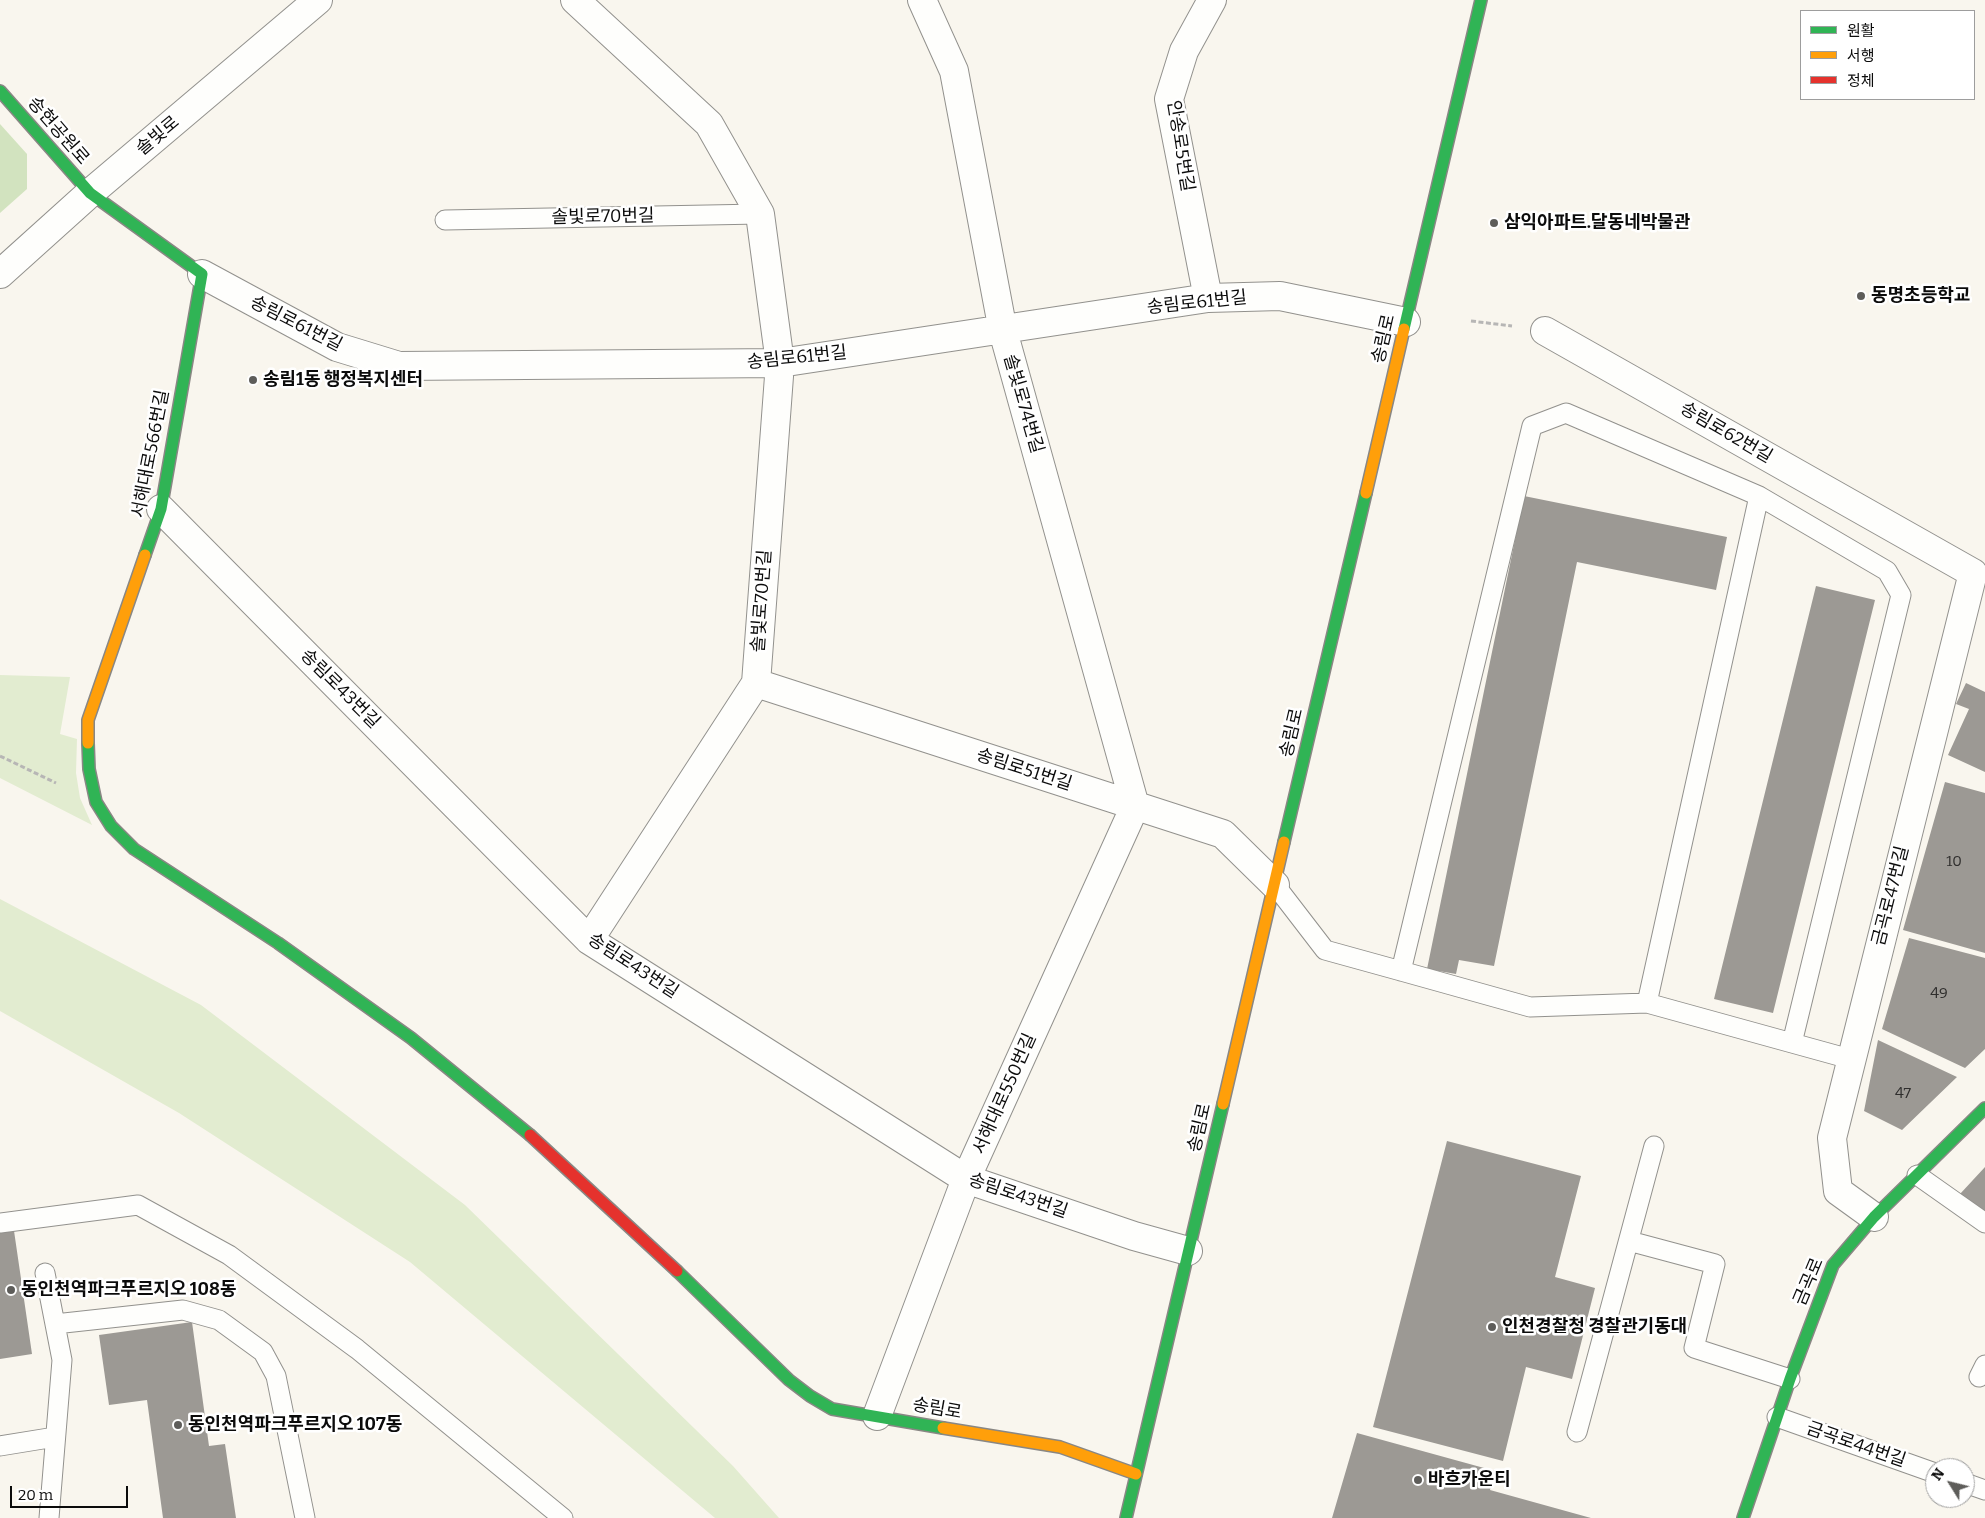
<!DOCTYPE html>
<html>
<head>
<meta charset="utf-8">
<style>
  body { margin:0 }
  #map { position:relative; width:1985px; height:1518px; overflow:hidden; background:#f9f6ee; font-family:Bitter,"Noto Sans KR",serif }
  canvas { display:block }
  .legend { position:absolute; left:1800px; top:10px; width:175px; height:90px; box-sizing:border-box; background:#fff; border:1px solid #9d9d9d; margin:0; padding:6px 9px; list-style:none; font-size:15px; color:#0b0b0b }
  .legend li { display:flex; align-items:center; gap:10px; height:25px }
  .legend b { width:25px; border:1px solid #9d9d9d }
  .north { position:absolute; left:1925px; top:1458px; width:50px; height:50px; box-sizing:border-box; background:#fff; border:1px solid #9d9d9d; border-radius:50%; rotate:306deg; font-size:14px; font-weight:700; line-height:20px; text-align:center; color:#0b0b0b }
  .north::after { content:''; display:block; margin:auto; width:18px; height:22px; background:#5e5d5a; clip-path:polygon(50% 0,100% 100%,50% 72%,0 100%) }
  .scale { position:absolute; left:10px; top:1486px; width:118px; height:22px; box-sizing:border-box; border:2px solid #0b0b0b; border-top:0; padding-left:6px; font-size:15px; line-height:18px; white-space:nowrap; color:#0b0b0b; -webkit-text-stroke:4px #fff; paint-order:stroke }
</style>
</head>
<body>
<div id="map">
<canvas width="1985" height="1518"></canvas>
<ul class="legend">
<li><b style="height:6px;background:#30b455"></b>원활</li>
<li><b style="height:6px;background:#ff9f0a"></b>서행</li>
<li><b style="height:6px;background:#e5322d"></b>정체</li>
</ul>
<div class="north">N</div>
<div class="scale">20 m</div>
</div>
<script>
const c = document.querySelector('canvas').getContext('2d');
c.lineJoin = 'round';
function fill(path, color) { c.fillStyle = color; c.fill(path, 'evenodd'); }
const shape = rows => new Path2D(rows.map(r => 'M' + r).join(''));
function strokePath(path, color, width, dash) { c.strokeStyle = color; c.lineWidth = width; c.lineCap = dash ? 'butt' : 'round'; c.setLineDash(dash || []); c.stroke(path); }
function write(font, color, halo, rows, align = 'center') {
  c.font = font + ' Bitter,"Noto Sans KR",serif'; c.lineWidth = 5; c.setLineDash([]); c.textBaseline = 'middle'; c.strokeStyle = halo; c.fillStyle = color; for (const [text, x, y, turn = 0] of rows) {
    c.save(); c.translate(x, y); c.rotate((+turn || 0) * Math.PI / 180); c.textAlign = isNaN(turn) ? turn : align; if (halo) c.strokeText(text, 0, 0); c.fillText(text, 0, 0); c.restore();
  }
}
const green = shape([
  [0,675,70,677,60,734,77,739,76,773,80,798,92,825,0,778],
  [0,899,201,1005,465,1205,733,1466,779,1518,715,1518,410,1262,179,1113,0,1011]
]);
const forest = shape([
  [0,124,27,154,27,189,0,213]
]);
const building = shape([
  [1524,496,1727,537,1716,590,1577,562,1494,966,1459,960,1456,974,1427,969],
  [1816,586,1875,600,1773,1013,1714,999],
  [1966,683,1985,692,1985,772,1948,755,1969,709,1956,704],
  [1945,782,1985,793,1985,953,1903,930],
  [1909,938,1985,958,1985,1049,1965,1068,1882,1029],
  [1878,1040,1957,1077,1902,1130,1864,1111],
  [1447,1141,1581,1176,1555,1277,1595,1288,1572,1379,1526,1367,1503,1461,1373,1427],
  [1985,1167,1985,1213,1960,1194],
  [13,1224,32,1354,0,1359,0,1226],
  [192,1322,209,1446,225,1444,236,1518,163,1518,147,1400,109,1405,99,1335],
  [1357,1433,1495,1471,1490,1490,1591,1518,1332,1518]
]);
const path = shape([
  [1471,321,1512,326],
  [0,756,56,783]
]);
const lane = shape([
  [445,220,760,214],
  [1275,885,1325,950,1401,971,1530,1007,1647,1003,1792,1043,1901,595,1887,571,1759,496,1566,413,1532,426,1401,971],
  [1647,1003,1759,496],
  [1792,1043,1850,1059],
  [1917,1175,1985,1223],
  [0,1223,138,1205,229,1255,357,1349,563,1518],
  [1629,1241,1715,1264,1694,1348,1790,1379],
  [45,1273,62,1360,49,1518],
  [55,1324,183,1310,219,1320,263,1352,276,1376,305,1518],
  [1979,1377,1985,1365],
  [1777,1417,1935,1473],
  [1577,1432,1654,1146],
  [0,1446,55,1437],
  [1965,1483,1985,1490]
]);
const street = shape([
  [575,0,709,124,760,214,780,363,756,683,589,940],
  [0,274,90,193,318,0],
  [202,274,337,347,399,366,780,363,1208,298,1280,296,1406,322],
  [1208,298,1169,99,1184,51,1212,0],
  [1545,331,1973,573],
  [161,509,589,940,966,1179,1134,1236,1188,1251],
  [756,683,1223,834,1275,885],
  [1874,1217,1838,1191,1832,1138,1973,573],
  [877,1416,966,1179,1135,806,1003,331,954,71,922,0]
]);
const fast = shape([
  [0,91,90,193,202,274,161,509,145,555],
  [1404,329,1481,0],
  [88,743,89,769,96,802,111,826,134,849,278,943,411,1038,530,1135],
  [1284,842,1366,493],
  [677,1271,789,1380,810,1396,832,1409,943,1428],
  [1126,1518,1223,1104],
  [1743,1518,1790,1379,1833,1265,1874,1217,1985,1108]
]);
const slow = shape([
  [1366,493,1404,329],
  [88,743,88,720,145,555],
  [1223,1104,1284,842],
  [943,1428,1060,1447,1136,1474]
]);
const jam = shape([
  [530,1135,677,1271]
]);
const markers = [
  [1494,223,5,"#5e5d5a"],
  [1861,296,5,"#5e5d5a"],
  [253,380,5,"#5e5d5a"],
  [11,1290,5,"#5e5d5a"],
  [1492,1327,5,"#5e5d5a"],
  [178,1425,5,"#5e5d5a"],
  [1418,1480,5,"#5e5d5a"]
];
const numberNames = [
  ["10",1954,862],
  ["49",1939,994],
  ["47",1903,1094]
];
const streetNames = [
  ["송현공원로",58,131,49],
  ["솔빛로",158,136,-40],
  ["안송로5번길",1180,146,81],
  ["솔빛로70번길",603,217,-1],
  ["송림로61번길",1197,303,-6],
  ["송림로61번길",296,324,27],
  ["송림로",1384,339,-77],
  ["송림로61번길",797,358,-6],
  ["솔빛로74번길",1023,404,74],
  ["송림로62번길",1726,433,30],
  ["서해대로566번길",151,454,-79],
  ["솔빛로70번길",762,601,-86],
  ["송림로43번길",340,689,45],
  ["송림로",1292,733,-77],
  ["송림로51번길",1024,770,18],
  ["금곡로47번길",1891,896,-76],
  ["송림로43번길",633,966,33],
  ["서해대로550번길",1005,1094,-66],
  ["송림로",1200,1128,-77],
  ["송림로43번길",1018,1196,19],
  ["금곡로",1809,1282,-67],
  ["송림로",937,1409,10],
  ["금곡로44번길",1856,1445,19]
];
const poiNames = [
  ["삼익아파트.달동네박물관",1504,223],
  ["동명초등학교",1871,296],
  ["송림1동 행정복지센터",263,380],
  ["동인천역파크푸르지오 108동",21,1290],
  ["인천경찰청 경찰관기동대",1502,1327],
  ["동인천역파크푸르지오 107동",188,1425],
  ["바흐카운티",1428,1480]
];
fill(green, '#e2ecd0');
fill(forest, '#d2e3bf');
fill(building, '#9c9994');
strokePath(lane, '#92918d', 21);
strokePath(street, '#92918d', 30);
strokePath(fast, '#898784', 14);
strokePath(slow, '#898784', 14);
strokePath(jam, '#898784', 14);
strokePath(path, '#b7b6b5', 3, [5, 2.5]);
strokePath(lane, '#fefefc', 19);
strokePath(street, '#fefefc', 28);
strokePath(fast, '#30b455', 11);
strokePath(slow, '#ff9f0a', 11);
strokePath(jam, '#e5322d', 11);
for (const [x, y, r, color] of markers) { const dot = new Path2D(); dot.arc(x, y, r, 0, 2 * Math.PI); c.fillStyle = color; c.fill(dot); strokePath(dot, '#fff', 2); }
write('15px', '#2f2e2d', null, numberNames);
write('18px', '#0b0b0b', '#fff', streetNames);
write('bold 18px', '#0b0b0b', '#fff', poiNames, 'left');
</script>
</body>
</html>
